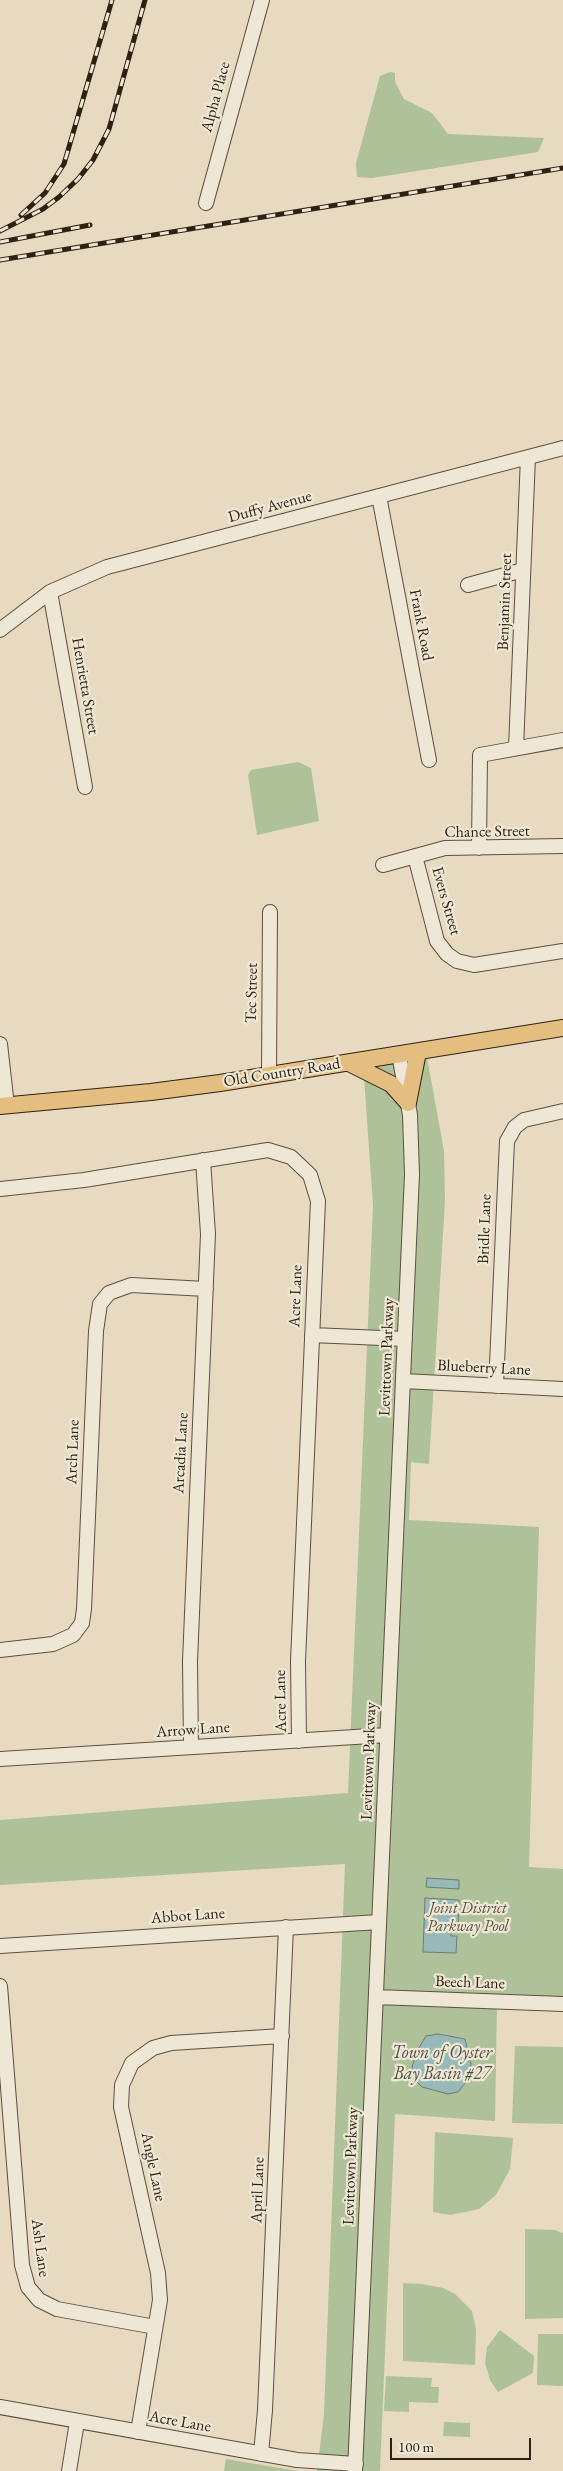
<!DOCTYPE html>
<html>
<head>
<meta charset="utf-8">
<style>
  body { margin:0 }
  #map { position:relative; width:563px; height:2471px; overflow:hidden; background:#e7dac0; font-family:"EB Garamond",serif }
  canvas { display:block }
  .scale { position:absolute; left:390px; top:2438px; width:141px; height:22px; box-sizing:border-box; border:2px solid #2f2111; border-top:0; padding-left:6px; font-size:15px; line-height:18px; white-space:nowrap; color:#2f2111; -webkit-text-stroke:4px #efe7d6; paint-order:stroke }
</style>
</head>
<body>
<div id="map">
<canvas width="563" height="2471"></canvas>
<div class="scale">100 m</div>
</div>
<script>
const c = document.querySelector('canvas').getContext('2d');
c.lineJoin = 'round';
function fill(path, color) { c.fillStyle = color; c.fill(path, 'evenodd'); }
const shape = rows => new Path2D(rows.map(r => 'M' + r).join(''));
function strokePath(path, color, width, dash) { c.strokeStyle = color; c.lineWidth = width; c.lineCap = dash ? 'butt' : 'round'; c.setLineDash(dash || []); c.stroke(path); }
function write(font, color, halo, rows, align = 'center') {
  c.font = font + ' "EB Garamond",serif'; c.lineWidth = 4.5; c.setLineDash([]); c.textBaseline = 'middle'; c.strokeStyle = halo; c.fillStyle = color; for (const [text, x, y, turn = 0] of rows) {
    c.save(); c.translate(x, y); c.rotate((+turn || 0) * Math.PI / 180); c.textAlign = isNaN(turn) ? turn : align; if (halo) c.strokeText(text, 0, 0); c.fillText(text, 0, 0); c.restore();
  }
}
const green = shape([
  [390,72,395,73,395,82,404,99,432,113,448,134,544,138,538,152,372,178,357,177,356,163,380,76],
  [298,762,311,768,319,821,257,835,248,775,251,770],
  [426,1052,444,1151,445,1201,429,1464,411,1462,409,1520,539,1527,529,1867,563,1869,563,2001,497,2004,495,2121,395,2114,380,2471,317,2471,324,2414,345,1864,0,1885,0,1820,348,1793,373,1205,363,1063],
  [515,2046,563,2047,563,2124,512,2123],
  [435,2132,513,2138,510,2169,496,2195,479,2209,450,2215,433,2212],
  [525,2229,554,2230,563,2233,563,2318,525,2319],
  [403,2283,422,2284,443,2288,455,2294,472,2311,476,2329,475,2365,403,2361],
  [500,2330,534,2356,533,2373,498,2392,490,2380,485,2363,487,2347],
  [538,2334,563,2334,563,2386,537,2385],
  [386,2376,432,2378,431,2387,439,2387,438,2403,409,2402,409,2412,384,2411],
  [444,2422,470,2423,470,2437,443,2436],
  [226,2459,298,2471,224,2471]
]);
const water = shape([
  [427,1878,459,1880,459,1889,426,1887,427,1878],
  [425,1898,459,1900,458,1932,451,1932,451,1936,457,1936,456,1953,423,1952,425,1898],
  [438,2034,465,2039,471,2064,466,2082,458,2092,448,2094,422,2087,413,2078,412,2067,417,2051,426,2036,438,2034]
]);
const minor = shape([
  [206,203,262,0],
  [379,496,429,760],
  [468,585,523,570],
  [50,592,85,787],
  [0,630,50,592,107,567,563,448],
  [516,748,528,457],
  [479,848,480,755,563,740],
  [415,856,437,941,447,954,457,961,474,965,563,951],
  [383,865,445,848,563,846],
  [0,1044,7,1106],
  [269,1075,270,912],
  [0,1189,84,1180,268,1150,291,1157,310,1175,318,1201,298,1661,299,1741],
  [312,1335,405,1339],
  [403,1381,563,1389],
  [496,1386,507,1141,515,1127,524,1120,563,1111],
  [0,1650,53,1644,73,1635,82,1623,84,1609,96,1331,100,1304,109,1293,131,1285,206,1289],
  [191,1747,190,1661,208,1234,203,1160],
  [0,1759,387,1735],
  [0,1946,379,1922],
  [0,1986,22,2265,28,2287,39,2300,57,2309,155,2327],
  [376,1997,563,2004],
  [0,2407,297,2460,356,2464],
  [138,2432,160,2300,158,2273,121,2107,122,2085,132,2063,153,2048,171,2043,282,2036],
  [261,2454,265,2410,286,1927],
  [69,2471,77,2422],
  [355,2471,412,1174,410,1115,399,1054]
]);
const major = shape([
  [349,1063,391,1084,408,1103],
  [408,1103,418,1052],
  [0,1106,151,1092,220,1083,563,1028]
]);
const rail = shape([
  [21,215,45,193,64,164,112,0],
  [0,231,43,209,59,197,78,179,93,160,109,129,145,0],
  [0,242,90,225],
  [0,260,563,168]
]);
const streetNames = [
  ["Alpha Place",216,97,-75],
  ["Duffy Avenue",270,507,-15],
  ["Benjamin Street",505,602,-88],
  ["Frank Road",421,625,79],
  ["Henrietta Street",85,686,80],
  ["Chance Street",487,832,-1],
  ["Evers Street",446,901,74],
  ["Tec Street",252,993,-89],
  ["Old Country Road",282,1073,-9],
  ["Bridle Lane",485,1229,-88],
  ["Acre Lane",296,1296,-88],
  ["Levittown Parkway",387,1357,-88],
  ["Blueberry Lane",484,1368,3],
  ["Arch Lane",73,1452,-88],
  ["Arcadia Lane",181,1453,-87],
  ["Acre Lane",281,1701,-91],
  ["Arrow Lane",193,1730,-4],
  ["Levittown Parkway",369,1761,-88],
  ["Abbot Lane",188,1916,-4],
  ["Beech Lane",470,1983,2],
  ["Levittown Parkway",351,2166,-88],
  ["Angle Lane",153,2167,78],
  ["April Lane",258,2190,-88],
  ["Ash Lane",40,2248,82],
  ["Acre Lane",180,2422,10]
];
const parkNames = [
  ["Joint District",468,1909],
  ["Parkway Pool",468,1927]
];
const waterNames = [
  ["Town of Oyster",442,2053],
  ["Bay Basin #27",442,2074]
];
fill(green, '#afc198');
fill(water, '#97bab8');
strokePath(water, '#6d7d75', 1);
strokePath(minor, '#5d4f3d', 16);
strokePath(major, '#2f2111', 18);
strokePath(minor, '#efe7d6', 14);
strokePath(major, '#e4bd80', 16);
strokePath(rail, '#2f2111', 5);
strokePath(rail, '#efe7d6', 3, [9]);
write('16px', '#2f2111', '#efe7d6', streetNames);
write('italic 16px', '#55513a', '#efe7d6', parkNames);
write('italic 18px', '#4e4f43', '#efe7d6', waterNames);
</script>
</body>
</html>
